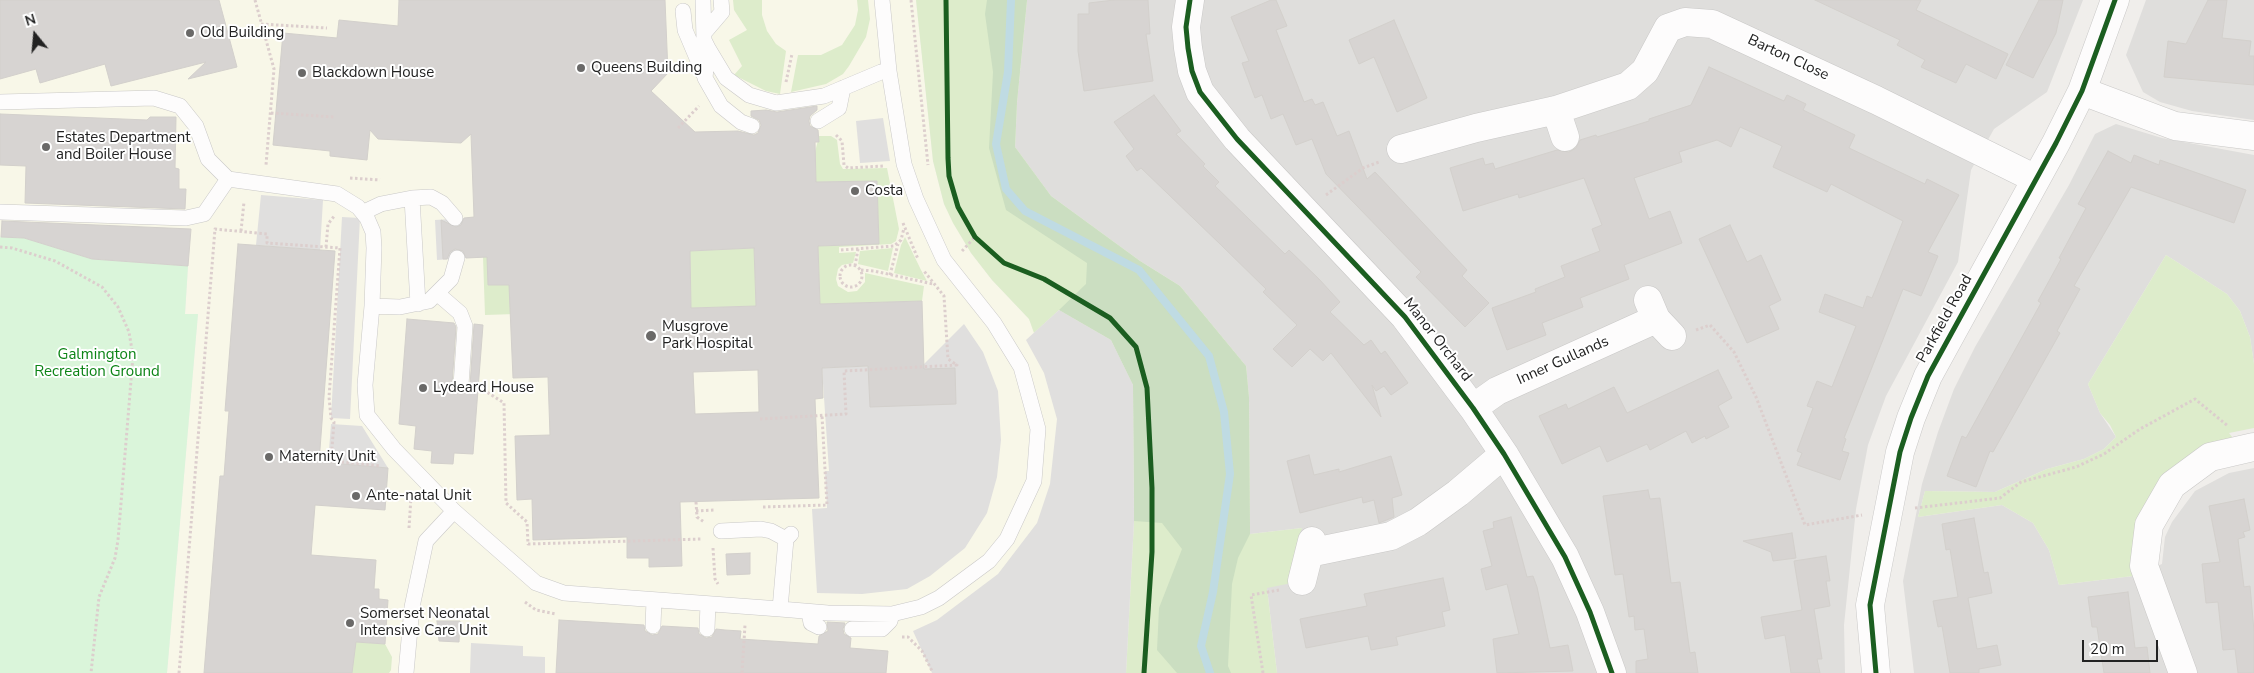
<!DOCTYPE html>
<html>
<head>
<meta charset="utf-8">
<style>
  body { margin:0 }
  #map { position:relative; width:2254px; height:673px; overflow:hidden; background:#f0eeeb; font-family:"Nunito Sans",sans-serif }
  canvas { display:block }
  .north { position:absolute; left:10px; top:10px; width:50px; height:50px; -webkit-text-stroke:4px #fff; paint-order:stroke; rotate:343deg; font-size:14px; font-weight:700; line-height:20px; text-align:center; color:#222 }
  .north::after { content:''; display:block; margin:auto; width:18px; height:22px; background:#222; clip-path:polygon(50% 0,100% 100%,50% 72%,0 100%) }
  .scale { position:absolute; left:2082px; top:640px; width:76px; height:22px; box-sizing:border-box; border:2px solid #222; border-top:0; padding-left:6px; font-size:15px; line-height:18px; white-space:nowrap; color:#222; -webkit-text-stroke:4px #fff; paint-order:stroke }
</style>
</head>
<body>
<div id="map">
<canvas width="2254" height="673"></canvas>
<div class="north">N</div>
<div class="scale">20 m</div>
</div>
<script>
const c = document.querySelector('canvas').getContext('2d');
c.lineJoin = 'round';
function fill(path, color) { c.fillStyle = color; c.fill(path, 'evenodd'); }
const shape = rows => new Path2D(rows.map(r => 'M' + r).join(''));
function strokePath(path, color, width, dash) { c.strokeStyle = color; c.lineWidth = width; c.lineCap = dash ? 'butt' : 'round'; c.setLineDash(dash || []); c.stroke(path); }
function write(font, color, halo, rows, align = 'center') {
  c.font = font + ' "Nunito Sans",sans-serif'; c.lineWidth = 4; c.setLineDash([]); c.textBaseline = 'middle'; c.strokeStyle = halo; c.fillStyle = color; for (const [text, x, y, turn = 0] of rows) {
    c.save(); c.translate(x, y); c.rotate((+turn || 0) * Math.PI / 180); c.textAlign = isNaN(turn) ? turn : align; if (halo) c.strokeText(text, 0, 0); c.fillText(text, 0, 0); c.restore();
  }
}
const residential = shape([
  [1027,0,2083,0,2047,92,1994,129,1971,170,1958,262,1886,396,1868,445,1856,509,1844,625,1845,673,1277,673,1267,588,1302,528,1250,534,1249,398,1246,366,1180,286,1140,261,1051,196,1015,147,1017,102],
  [2146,0,2254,0,2254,120,2192,111,2160,102,2143,92,2126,55],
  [2116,124,2162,138,2254,155,2254,364,2250,337,2240,311,2227,294,2166,255,2088,384,2100,413,2116,437,2104,449,2084,459,2047,469,1995,492,1925,491,1918,517,2002,505,2033,523,2049,550,2059,585,2133,576,2162,564,2165,537,2172,522,2195,491,2229,473,2254,468,2254,673,1914,673,1903,581,1922,484,1938,432,1954,389,1975,347,2069,185,2095,134]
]);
const education = shape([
  [0,0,916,0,933,161,944,204,971,253,992,280,1029,319,1035,333,1126,673,167,673,198,314,185,314,188,266,92,259,24,238,0,237]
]);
const grass = shape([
  [733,0,762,0,762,15,767,31,776,44,786,51,780,94,766,91,734,75,742,66,729,40,747,30,734,10],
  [857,0,868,0,870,19,866,37,849,66,843,74,826,84,791,92,798,55,821,55,842,45,855,25,858,10],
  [916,0,1027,0,1017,102,1015,147,1051,196,1140,261,1180,286,1246,366,1249,398,1250,534,1302,528,1299,537,1292,583,1267,588,1277,673,1126,673,1134,521,1133,385,1059,310,1034,333,1029,319,992,280,971,253,953,223,944,204,933,161],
  [819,136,831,136,837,140,840,164,843,169,887,168,899,229,896,241,891,244,839,247,839,253,856,252,853,263,842,265,838,269,836,279,838,286,848,292,857,291,865,282,865,273,924,286,922,301,820,304,818,246,879,244,877,181,816,182,815,152],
  [905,237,921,270,927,281,894,273,901,245],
  [754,248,756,306,691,308,690,251],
  [893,248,888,271,858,264,860,251],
  [544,255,546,313,485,315,483,257],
  [2166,255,2227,294,2240,311,2250,337,2254,364,2254,428,2229,433,2233,438,2161,480,2146,502,2136,526,2133,576,2059,585,2049,550,2033,523,2002,505,1918,517,1925,491,1995,492,2047,469,2084,459,2104,449,2116,437,2110,425,2100,413,2088,384],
  [341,641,385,644,392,657,391,670,389,673,352,673]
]);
const forest = shape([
  [987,0,1027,0,1017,102,1015,147,1051,196,1140,261,1180,286,1246,366,1249,398,1250,534,1238,558,1232,584,1228,666,1231,673,1177,673,1157,650,1159,608,1182,549,1162,523,1134,521,1133,385,1111,340,1059,310,1086,284,1087,263,1006,210,989,148,993,72,985,14]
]);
const park = shape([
  [0,237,24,238,92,259,188,266,185,314,198,314,167,673,0,673]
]);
const parking = shape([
  [883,118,890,161,860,163,856,121],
  [261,195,323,200,320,250,256,245],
  [342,217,360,218,350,419,331,418],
  [482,217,483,257,437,260,435,220],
  [1059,310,1111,340,1133,385,1134,521,1126,673,932,673,913,631,937,620,998,574,1037,523,1050,484,1057,419,1044,373,1026,340],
  [964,324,983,352,998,391,1001,440,997,477,987,513,965,548,930,576,907,589,862,594,817,593,812,509,827,508,825,471,829,471,822,368,924,364],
  [331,424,362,426,388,468,328,463],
  [471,643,523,646,523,656,545,657,545,673,470,673]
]);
const stream = shape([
  [1011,0,1008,72,996,144,1006,189,1025,211,1139,270,1209,356,1224,412,1230,474,1213,592,1201,646,1210,673]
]);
const building = shape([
  [0,0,219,0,237,67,188,79,206,62,111,86,105,64,40,83,36,69,0,79,0,0],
  [399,0,665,0,668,73,651,91,695,132,738,131,754,135,758,133,761,125,759,120,751,116,751,111,766,110,777,112,817,106,817,110,810,116,809,121,810,126,818,130,819,142,815,142,816,182,877,181,879,244,818,246,820,304,922,301,924,369,955,368,956,404,870,407,868,366,822,368,823,398,815,399,819,498,680,502,682,566,649,567,649,558,627,558,627,537,533,540,532,499,517,500,515,436,550,435,548,377,513,378,509,285,488,285,487,257,466,258,463,251,455,249,450,252,447,259,443,259,441,220,456,227,461,225,464,218,474,217,471,134,461,143,378,139,370,130,367,160,330,156,330,151,273,145,283,33,337,38,339,20,398,26,399,0],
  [754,248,756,306,691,308,690,251,754,248],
  [758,370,759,412,695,414,693,372,758,370],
  [1114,0,1148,0,1150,34,1146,34,1153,81,1084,91,1078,51,1078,14,1089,14,1089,3,1114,0],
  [1271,0,1276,0,1287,26,1276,30,1304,102,1312,99,1315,105,1323,102,1337,136,1349,131,1367,179,1375,172,1467,270,1462,276,1489,303,1465,327,1416,277,1421,272,1326,174,1312,139,1296,145,1283,114,1271,119,1262,95,1255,98,1242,63,1249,61,1231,17,1271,0],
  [1815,0,1921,0,1916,10,2008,54,1996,79,1966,64,1956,83,1921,67,1925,60,1897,45,1900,40,1815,0],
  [2039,0,2063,0,2056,33,2033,78,2006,65,2039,0],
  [2208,0,2227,0,2222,38,2251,41,2249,56,2254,56,2254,85,2164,77,2168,41,2186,44,2208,0],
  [1394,20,1427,98,1397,112,1374,57,1359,64,1349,40,1394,20],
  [1709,67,1784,101,1787,95,1806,104,1803,110,1855,135,1849,148,1925,184,1927,179,1959,195,1928,252,1938,256,1921,296,1903,289,1844,438,1846,439,1842,451,1849,453,1840,480,1797,465,1802,453,1797,451,1813,408,1807,406,1817,381,1832,387,1856,326,1819,312,1825,294,1863,308,1867,296,1872,298,1903,221,1831,184,1827,192,1773,167,1782,146,1740,127,1731,147,1717,140,1679,152,1682,162,1634,178,1649,219,1670,211,1682,243,1624,265,1629,279,1580,298,1583,307,1542,323,1546,335,1507,350,1495,317,1492,308,1536,292,1535,289,1565,277,1561,266,1600,251,1592,229,1602,225,1584,178,1519,198,1518,194,1463,211,1450,168,1483,158,1485,165,1493,163,1495,169,1557,150,1569,152,1576,148,1580,140,1596,135,1597,137,1649,121,1649,119,1691,105,1709,67],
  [1154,95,1181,131,1176,134,1205,164,1203,166,1219,182,1215,186,1285,254,1289,250,1319,279,1340,302,1330,312,1364,345,1371,340,1381,354,1385,351,1408,383,1391,395,1384,386,1376,391,1372,385,1381,417,1331,353,1323,361,1310,349,1292,367,1273,349,1297,325,1263,292,1266,289,1220,244,1141,168,1137,171,1126,156,1134,149,1114,122,1154,95],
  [0,114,147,120,150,117,176,117,175,168,179,169,179,189,186,189,185,209,25,203,26,166,0,165,0,114],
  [2108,151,2131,163,2134,155,2159,165,2160,160,2246,190,2234,223,2131,187,2074,286,2080,289,2057,331,2060,333,1993,452,1990,451,1976,487,1947,476,1962,436,1966,438,2041,303,2038,301,2061,259,2059,258,2086,208,2078,204,2108,151],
  [2,221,191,229,188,266,92,259,24,238,1,237,2,221],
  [1730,225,1747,262,1761,255,1781,300,1769,306,1779,329,1747,343,1699,239,1730,225],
  [238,244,335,251,319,462,388,468,385,510,315,505,311,555,376,560,374,589,379,589,379,599,388,600,385,644,356,642,352,673,204,673,220,476,224,476,229,411,225,411,238,244],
  [407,319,454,323,456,327,452,385,453,390,460,394,466,393,470,386,474,324,483,325,473,454,454,453,453,464,431,463,432,451,414,449,416,426,399,424,407,319],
  [1718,370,1732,398,1718,406,1729,427,1706,439,1705,436,1692,443,1686,431,1650,450,1647,444,1607,462,1600,446,1562,464,1539,416,1566,404,1568,409,1614,387,1627,413,1718,370],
  [1309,455,1314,475,1339,469,1339,472,1391,456,1402,495,1392,498,1394,517,1379,523,1374,500,1363,503,1362,497,1300,513,1287,461,1309,455],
  [1648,490,1650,499,1660,498,1671,583,1680,582,1690,653,1695,652,1698,673,1636,673,1636,661,1648,659,1644,629,1635,630,1634,616,1629,617,1623,574,1615,575,1603,496,1648,490],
  [2244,499,2250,530,2243,532,2245,537,2238,539,2244,587,2250,586,2254,631,2254,673,2238,673,2235,649,2223,650,2218,602,2206,603,2202,564,2220,562,2209,506,2244,499],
  [1511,517,1527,577,1533,576,1537,587,1550,648,1568,645,1573,671,1497,673,1493,639,1519,634,1507,584,1486,590,1481,569,1492,566,1483,531,1494,528,1493,522,1511,517],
  [1974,518,1984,573,1988,572,1992,593,1968,598,1977,649,1997,645,2001,665,1979,669,1979,673,1950,673,1942,626,1938,627,1933,601,1958,597,1950,549,1946,550,1942,524,1974,518],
  [1792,533,1796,558,1773,561,1771,552,1743,541,1792,533],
  [750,553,750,574,727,575,726,554,750,553],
  [1826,556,1830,581,1826,581,1830,606,1814,609,1822,659,1817,659,1820,673,1791,673,1785,635,1765,639,1761,617,1802,610,1794,561,1826,556],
  [1443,578,1450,610,1442,612,1445,626,1396,637,1398,645,1371,650,1368,636,1306,648,1300,619,1367,606,1364,594,1443,578],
  [2128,592,2135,648,2147,647,2150,673,2104,673,2097,627,2092,627,2088,597,2128,592],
  [559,620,644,625,645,631,652,635,658,634,662,626,698,628,699,634,706,638,712,637,716,629,725,630,741,631,740,639,818,644,819,636,828,631,827,622,845,623,843,629,844,634,851,638,850,648,888,651,886,673,556,673,559,620],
  [437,621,460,621,459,642,439,641,437,621]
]);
const path = shape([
  [255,0,274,69,266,165],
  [911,0,928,165],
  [261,24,327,28],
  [786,82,792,54],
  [271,113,334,117],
  [678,128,699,106],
  [836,135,842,141,844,165,848,168,884,166],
  [350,178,380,180],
  [1326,195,1363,168,1379,162],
  [903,223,918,259],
  [241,231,244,202],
  [0,247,12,248,55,261,102,287,118,307,129,332,133,356,118,540,115,558,99,597,91,673],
  [326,247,328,224,335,215],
  [841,250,894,246,901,240,904,228],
  [962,251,975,237],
  '840 276a11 11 0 1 1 22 0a11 11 0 1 1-22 0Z',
  [855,266,858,249],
  [861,270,874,271,933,284],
  [890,275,898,244],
  [1696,330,1710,325,1734,352,1756,397,1805,525,1862,515],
  [479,387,504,403,506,503,527,522,528,544,702,539],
  [760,419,846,414,844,371,957,365,948,359,944,296,924,271],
  [696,502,697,517,704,522],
  [763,507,827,505,822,416],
  [1915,508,2000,498,2021,482,2076,467,2104,454,2140,429,2195,399,2228,426],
  [696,511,715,510],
  [409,528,411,497],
  [713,548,715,579,718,584],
  [525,602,536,610,556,614],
  [902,637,908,637,922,651,932,671],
  [179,673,215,229,267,234,267,243,340,248,329,397,331,418,334,422,331,461,381,466],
  [742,673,745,625],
  [1263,673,1251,595,1279,590]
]);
const service = shape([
  [703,0,704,40,708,48,726,78,749,95,776,103,824,96,881,72,889,71],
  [683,11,685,30,704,75],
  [704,33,722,12,721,0],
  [708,48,705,78,721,106,741,122,752,126],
  [0,102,154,98,180,106,196,126,208,159,228,179,337,194,358,207,367,218,373,232,374,248,372,306,365,385,367,415,394,449,454,511,536,583,564,593,780,609],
  [818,121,839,108,843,88],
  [412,198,418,304],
  [0,212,186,218,204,214,228,179],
  [364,212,381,204,412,198,431,197,442,203,455,218],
  [438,294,460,313,465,326,461,385],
  [372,306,400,307,429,301,451,279,457,258],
  [721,531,761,529,771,531,786,539],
  [791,534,786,539,780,609,828,613,892,614,921,607,939,598,989,561,1007,539,1034,481,1038,429,1021,367,994,323,944,260,916,199,904,164,889,71,882,0],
  [809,612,811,623,819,627],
  [653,626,654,600],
  [707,629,708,604],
  [852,629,882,629,890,621,892,614],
  [406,673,412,607,426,541,454,511]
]);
const minor = shape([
  [1190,0,1186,27,1188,48,1192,71,1200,92,1237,139,1405,317,1473,408,1504,454,1565,557,1590,612,1612,673],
  [2082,91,2175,126,2254,136],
  [1556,110,1565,137],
  [1401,149,1476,128,1556,110,1628,86,1645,71,1668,28,1685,22,1712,24,1876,100,2036,179],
  [1648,300,1656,319,1672,336],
  [1473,408,1497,391,1656,319],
  [1309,553,1391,536,1418,522,1458,493,1504,454],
  [1302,581,1312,541],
  [1876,673,1870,605,1900,452,1911,418,1928,376,2056,143,2082,91,2115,0],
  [2183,673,2144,566,2149,525,2172,485,2210,457,2254,447]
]);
const cycleway = shape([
  [946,0,948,158,949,176,958,207,975,237,1004,263,1044,279,1110,318,1136,347,1147,388,1152,488,1152,552,1144,673],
  [1190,0,1186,27,1188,48,1192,71,1200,92,1237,139,1405,317,1473,408,1504,454,1565,557,1590,612,1612,673],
  [1876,673,1870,605,1900,452,1911,418,1928,376,2056,143,2082,91,2115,0]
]);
const markers = [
  [190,33,5,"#6a6968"],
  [581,68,5,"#6a6968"],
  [302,73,5,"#6a6968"],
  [46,147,5,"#6a6968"],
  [855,191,5,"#6a6968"],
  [651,336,6,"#6a6968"],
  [423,388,5,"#6a6968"],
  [269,457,5,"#6a6968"],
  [356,496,5,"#6a6968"],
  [350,623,5,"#6a6968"]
];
const poiNames = [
  ["Old Building",200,33],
  ["Queens Building",591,68],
  ["Blackdown House",312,73],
  ["Estates Department",56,138],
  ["and Boiler House",56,155],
  ["Costa",865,191],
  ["Musgrove",662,327],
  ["Park Hospital",662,344],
  ["Lydeard House",433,388],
  ["Maternity Unit",279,457],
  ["Ante-natal Unit",366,496],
  ["Somerset Neonatal",360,614],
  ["Intensive Care Unit",360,631]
];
const streetNames = [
  ["Barton Close",1788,58,25],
  ["Parkfield Road",1945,319,-61],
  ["Manor Orchard",1437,340,52],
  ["Inner Gullands",1563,361,-24]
];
const parkNames = [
  ["Galmington",97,355],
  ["Recreation Ground",97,372]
];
fill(residential, '#dfdedc');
fill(education, '#f8f7e8');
fill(grass, '#ddeccb');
fill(forest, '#cbdec1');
fill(park, '#daf5da');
fill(parking, '#e0dfde');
strokePath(stream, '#bfdbe3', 8);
fill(building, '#d7d4d2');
strokePath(building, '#d3d0cc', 1);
strokePath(service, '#c9c8c7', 16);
strokePath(minor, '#c9c8c7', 29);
strokePath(path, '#dccecd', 3, [2.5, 2.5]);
strokePath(service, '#fdfcfc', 15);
strokePath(minor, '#fdfcfc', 28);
strokePath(cycleway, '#1b5e20', 5);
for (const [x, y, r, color] of markers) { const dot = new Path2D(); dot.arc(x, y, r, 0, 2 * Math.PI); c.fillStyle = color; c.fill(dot); strokePath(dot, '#fff', 2); }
write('15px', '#222', '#fff', poiNames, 'left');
write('15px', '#222', '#fff', streetNames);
write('15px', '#0c8416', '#fff', parkNames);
</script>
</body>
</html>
